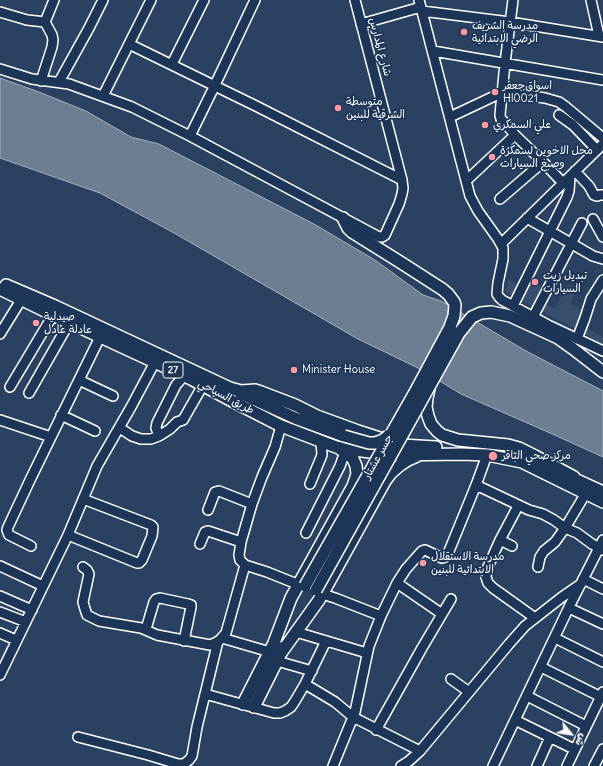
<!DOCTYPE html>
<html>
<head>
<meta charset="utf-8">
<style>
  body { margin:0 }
  #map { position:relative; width:603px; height:766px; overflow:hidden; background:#2a4161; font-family:Delius,"Playpen Sans Arabic",sans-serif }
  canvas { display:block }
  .north { position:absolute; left:551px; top:714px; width:40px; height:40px; -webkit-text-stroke:3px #1d3557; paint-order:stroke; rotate:120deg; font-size:11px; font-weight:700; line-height:16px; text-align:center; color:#fff }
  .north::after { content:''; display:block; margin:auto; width:14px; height:18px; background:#fff; clip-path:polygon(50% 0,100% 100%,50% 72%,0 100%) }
</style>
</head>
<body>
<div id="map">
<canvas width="603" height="766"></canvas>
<div class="north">ش</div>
</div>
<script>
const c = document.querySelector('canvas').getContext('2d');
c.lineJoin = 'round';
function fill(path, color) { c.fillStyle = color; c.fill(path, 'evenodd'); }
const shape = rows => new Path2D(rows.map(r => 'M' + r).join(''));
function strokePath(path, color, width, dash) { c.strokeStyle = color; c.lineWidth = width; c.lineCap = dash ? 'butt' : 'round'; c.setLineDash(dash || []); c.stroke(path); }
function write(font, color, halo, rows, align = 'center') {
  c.font = font + ' Delius,"Playpen Sans Arabic",sans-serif'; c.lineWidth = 3.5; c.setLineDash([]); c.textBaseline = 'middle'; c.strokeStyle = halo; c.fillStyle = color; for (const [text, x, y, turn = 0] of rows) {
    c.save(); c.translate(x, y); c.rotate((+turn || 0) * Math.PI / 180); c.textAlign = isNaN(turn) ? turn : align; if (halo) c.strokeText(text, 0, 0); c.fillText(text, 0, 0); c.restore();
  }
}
const built = shape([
  [528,278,547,289,539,302,555,308,568,285,578,287,570,304,588,312,583,326,603,337,603,344,506,292,508,279,525,288]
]);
const water = shape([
  [0,78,39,92,86,111,131,137,159,144,314,224,375,260,423,295,441,301,528,352,603,391,603,457,550,433,461,394,420,369,358,339,174,233,100,193,0,158,0,78]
]);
const minor = shape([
  [419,0,470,196,478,211,498,239,503,248,503,259,498,283,497,294,499,297,502,300,548,325,603,351],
  [513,0,505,63,500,115,501,119,505,123,515,135,543,162,563,183],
  [591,0,599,36],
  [422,11,510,22,603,37],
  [0,12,27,20,45,22],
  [361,24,421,7],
  [129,44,256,106,402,180],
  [433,51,603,80],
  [172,64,204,0],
  [0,69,32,79,69,84,132,107,190,136,379,237,382,237,385,235,399,204,402,194,403,188,402,180,355,0],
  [41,81,52,47,53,40,52,35,45,22,54,0],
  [59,82,89,28,103,0],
  [103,96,151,0],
  [559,115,573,125,597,150],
  [450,117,503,92,545,98,559,102,566,107,603,138],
  [190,136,215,85,255,0],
  [575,171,589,186,594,195,597,196,600,195,603,195],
  [466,181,515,135],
  [500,199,543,162],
  [527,218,593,256,603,259],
  [593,219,603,237],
  [501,244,603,144],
  [513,306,567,197,569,191,570,177],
  [533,317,582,223],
  [0,334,21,300],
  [577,339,585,318,591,299,603,280],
  [79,380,113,396],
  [10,387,53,315],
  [29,393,69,323],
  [61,415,95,431],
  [0,420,51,437],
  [281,426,275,447,262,477,252,504,241,542,239,555,240,560,245,565,267,572,297,584],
  [120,428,132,436,141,439,151,439,159,436,170,429,177,422,183,420,203,385],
  [159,436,156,428,157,423,176,385,184,376],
  [310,484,322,455,321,441],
  [476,485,529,510,543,514,554,520,565,528,577,533,592,544,603,550],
  [518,506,500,540,487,569,486,577,488,583,493,588,535,618],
  [208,510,215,492,219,491,252,504],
  [306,533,340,466,346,449],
  [68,535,137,563,139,563,142,560,152,536,153,527,151,525,83,499],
  [500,540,512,546],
  [200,544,205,532,208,531,241,542],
  [31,546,9,535,7,530,8,527,30,480,100,337],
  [0,566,43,586],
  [83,567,87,570,89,574,83,602,85,609,87,615,99,621,141,628,157,635,210,645,219,641,226,633,245,565],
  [538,567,540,557,544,551,555,542,565,528,586,493],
  [583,579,603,589],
  [397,583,442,614],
  [322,594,335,598,381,616],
  [0,596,32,610],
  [569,608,603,624],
  [0,612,26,622],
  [146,629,154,602,156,599,160,598,188,604,191,605,191,607,184,641],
  [296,632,367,653],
  [0,633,16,640],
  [222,638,270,652],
  [555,638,603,662],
  [277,661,312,671],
  [541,667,603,698],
  [0,675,68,535,97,466,131,407,155,362],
  [451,679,469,692],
  [305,684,335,702,353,717,420,751],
  [205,694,274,713,280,713,285,711,291,707,295,701,305,684,326,641],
  [527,696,586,726],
  [515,720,574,749],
  [376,730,422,648,451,599],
  [78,737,148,755,178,764,184,764,189,760,192,756,197,727,218,641],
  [333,766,355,712,369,646,381,616,397,583,406,569,422,551,425,550,442,558,445,557,447,556,476,485,487,455],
  [401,766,409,761,420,751,509,644,525,626,562,597,581,584],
  [493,766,570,605,603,540],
  [537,766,550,737],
  [567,766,603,692],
  [594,766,603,749]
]);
const major = shape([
  [343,218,348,228,352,232,400,262,442,289,448,294,454,302,455,305,454,316,450,327],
  [6,285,55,306,230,388,241,391,255,390,261,392,295,405,317,416,358,431,401,445,436,447],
  [0,289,53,315,191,379,234,402,281,426,336,447,346,449,394,455,461,454,487,455,522,462,534,468,603,502],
  [459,333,472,317,481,313,491,312,510,316,558,338,572,348,603,372],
  [429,389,427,398,426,407,428,416,431,424,437,431,442,435,458,440,508,445,519,448,535,456,574,477],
  [240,393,295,418,344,436],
  [566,475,603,492],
  [272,648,291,598,353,486,357,474,356,466,353,459,348,454,340,449],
  [281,653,319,600,385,481,391,473,399,466,408,460,417,456],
  [243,704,275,641],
  [254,707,284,647]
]);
const majorBridge = shape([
  [344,436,369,443,375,443,381,441,386,438,389,435],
  [305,586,414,394,450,327],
  [316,590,459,333]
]);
const markers = [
  [464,32,4,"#ff9aa2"],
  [495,92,4,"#ff9aa2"],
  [338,108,4,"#ff9aa2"],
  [485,125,4,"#ff9aa2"],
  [492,157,4,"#ff9aa2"],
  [535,282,4,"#ff9aa2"],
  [36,323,4,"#ff9aa2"],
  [294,370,4,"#ff9aa2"],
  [493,456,5,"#ff9aa2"],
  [423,563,4,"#ff9aa2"]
];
const shields = [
  [173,370,20]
];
const shieldNames = [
  ["27",173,370]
];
const poiNames = [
  ["مدرسة الشريف",472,26],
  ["الرضي الابتدائية",472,39],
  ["اسواق‌جعفر",503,86],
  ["Hl0021",503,99],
  ["متوسطة",346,102],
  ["الشرقية للبنين",346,115],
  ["علي السمكري",493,125],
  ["محل الاخوين لسمكرة",500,151],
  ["وصبغ السيارات",500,164],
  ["تبديل زيت",543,276],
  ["السيارات",543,289],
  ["صيدلية",44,317],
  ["عادلة عادل",44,330],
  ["Minister House",302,370],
  ["مركز صحي الباقر",502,456],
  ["مدرسة الاستقلال",431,557],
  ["الابتدائية للبنين",431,570]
];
const streetNames = [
  ["شارع المدارس",380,47,75],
  ["طريق السياحي",226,397,28],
  ["جسر عشتار",378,457,-61]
];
fill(built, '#394e6c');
fill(water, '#6d7d92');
strokePath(water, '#a7b1be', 1);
strokePath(minor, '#fff', 12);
strokePath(major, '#fff', 14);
strokePath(minor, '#1d3557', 9);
strokePath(major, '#1d3557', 11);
strokePath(majorBridge, '#fff', 14, []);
strokePath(majorBridge, '#1d3557', 11);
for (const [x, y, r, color] of markers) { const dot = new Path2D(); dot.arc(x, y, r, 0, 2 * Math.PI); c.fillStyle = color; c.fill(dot); strokePath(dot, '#1d3557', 1.5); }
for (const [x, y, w] of shields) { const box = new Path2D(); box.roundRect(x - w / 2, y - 8, w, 16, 3); c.fillStyle = '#1d3557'; c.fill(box); strokePath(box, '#fff', 1); }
write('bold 10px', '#fff', null, shieldNames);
write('11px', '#fff', '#1d3557', poiNames, 'left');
write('11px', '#fff', '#1d3557', streetNames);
</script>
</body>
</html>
